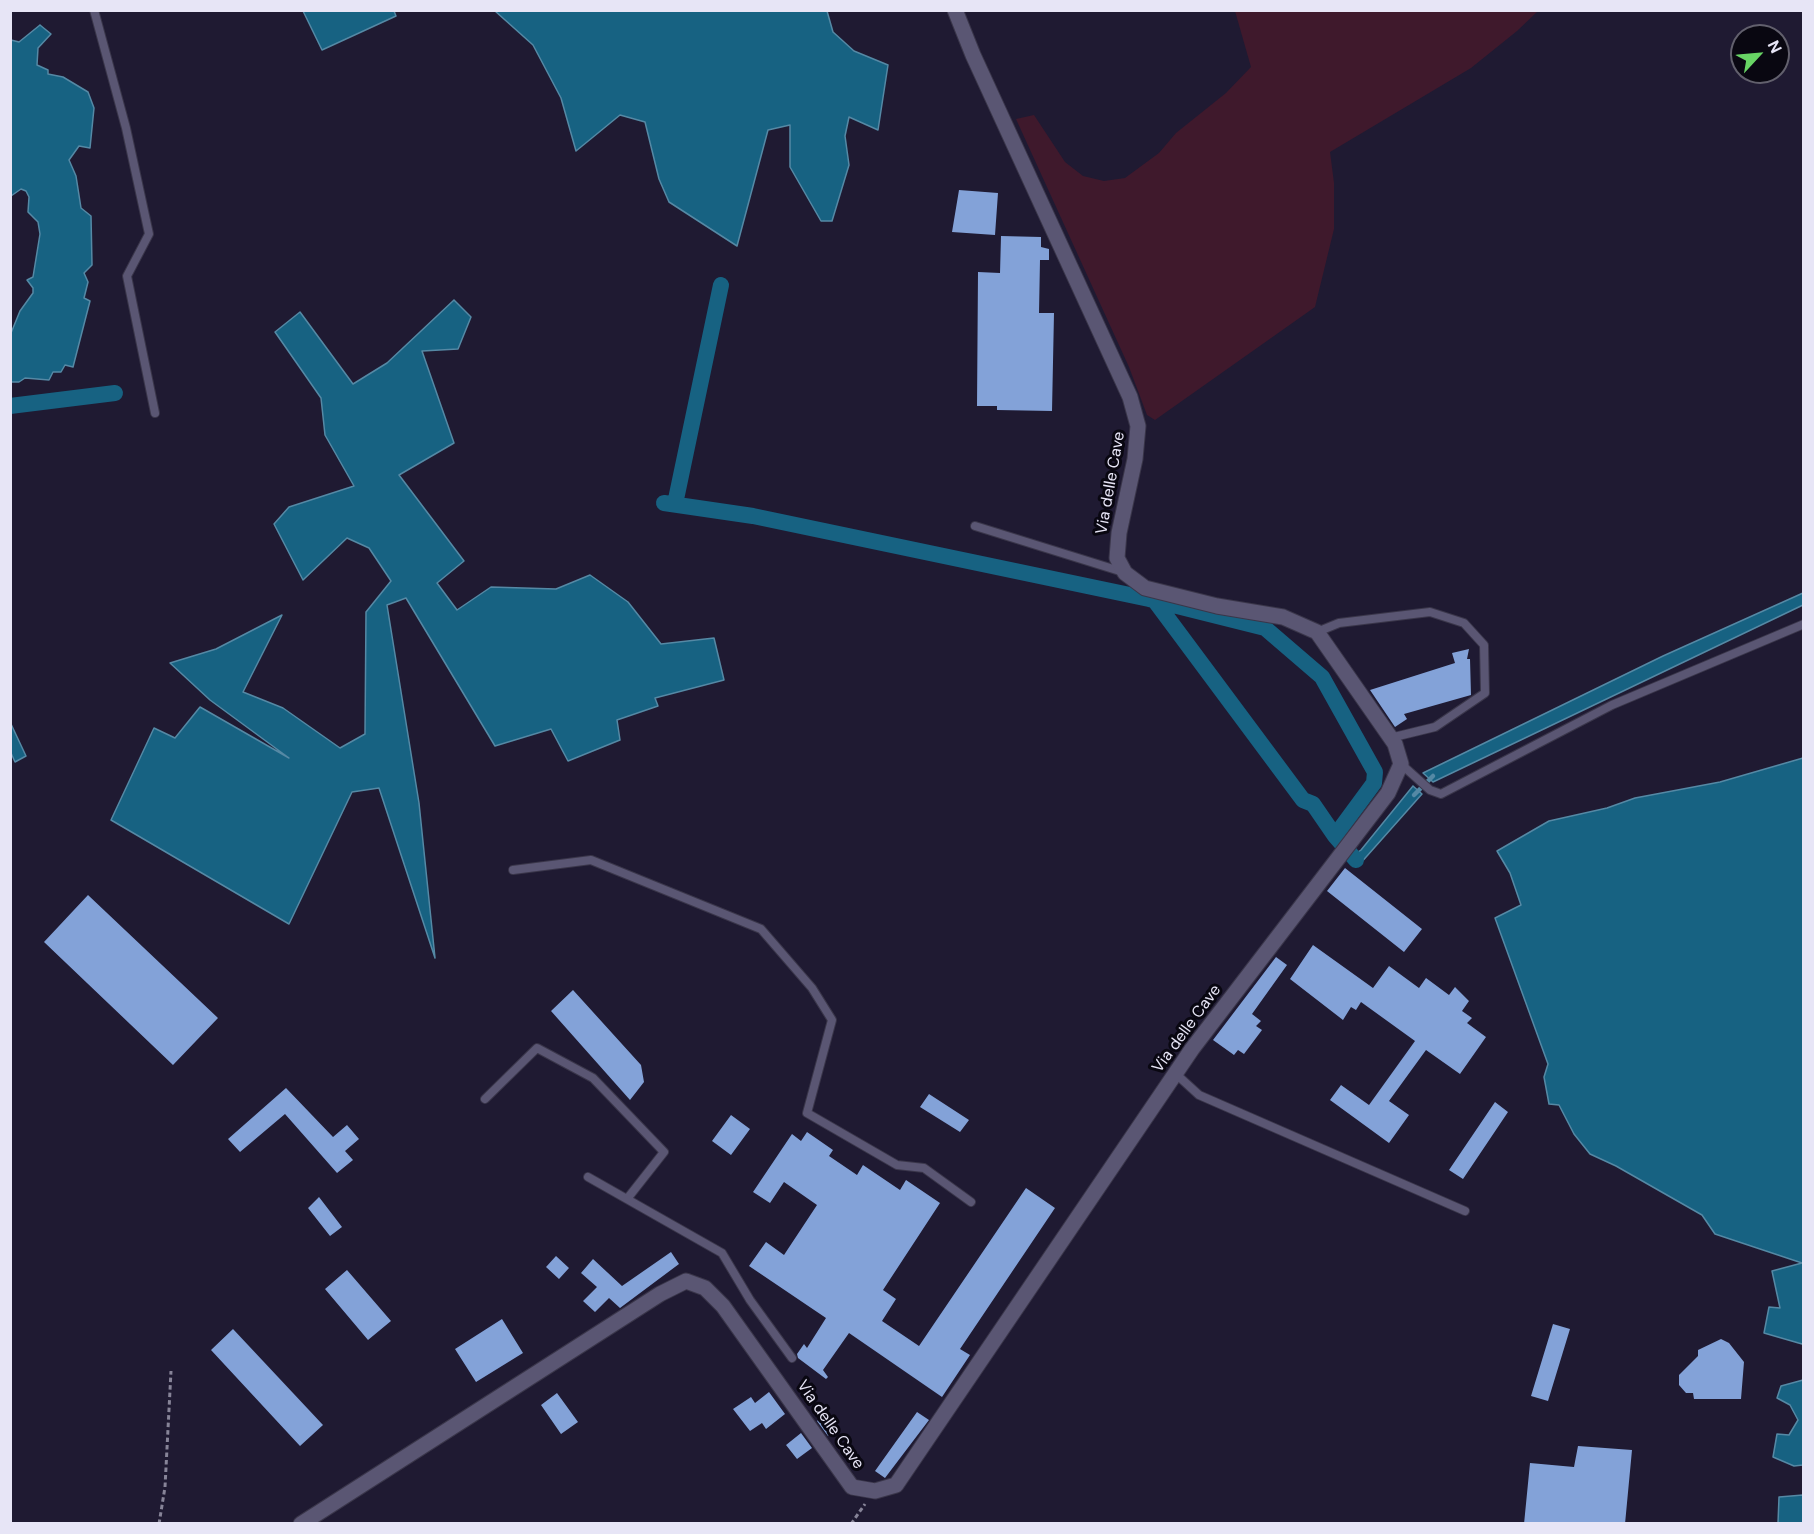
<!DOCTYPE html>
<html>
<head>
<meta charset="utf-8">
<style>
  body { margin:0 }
  #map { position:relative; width:1814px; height:1534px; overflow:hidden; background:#1f1a32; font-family:"DM Sans",sans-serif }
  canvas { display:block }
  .frame { position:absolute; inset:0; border:12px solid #e7e5f6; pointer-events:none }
  .north { position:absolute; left:1730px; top:24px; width:60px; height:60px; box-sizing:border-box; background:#090711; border:2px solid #62606d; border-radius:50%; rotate:64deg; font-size:16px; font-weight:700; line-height:24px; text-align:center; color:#e7e5f6 }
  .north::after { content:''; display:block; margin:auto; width:21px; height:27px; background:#68d465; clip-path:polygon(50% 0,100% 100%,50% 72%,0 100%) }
</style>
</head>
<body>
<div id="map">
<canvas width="1814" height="1534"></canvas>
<div class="frame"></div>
<div class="north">N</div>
</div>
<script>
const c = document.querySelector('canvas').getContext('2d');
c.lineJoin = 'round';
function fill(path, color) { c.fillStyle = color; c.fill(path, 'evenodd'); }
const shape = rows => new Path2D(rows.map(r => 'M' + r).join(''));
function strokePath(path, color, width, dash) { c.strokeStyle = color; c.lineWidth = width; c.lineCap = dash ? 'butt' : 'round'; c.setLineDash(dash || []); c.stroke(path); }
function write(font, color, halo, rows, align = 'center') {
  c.font = font + ' "DM Sans",sans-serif'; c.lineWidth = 6; c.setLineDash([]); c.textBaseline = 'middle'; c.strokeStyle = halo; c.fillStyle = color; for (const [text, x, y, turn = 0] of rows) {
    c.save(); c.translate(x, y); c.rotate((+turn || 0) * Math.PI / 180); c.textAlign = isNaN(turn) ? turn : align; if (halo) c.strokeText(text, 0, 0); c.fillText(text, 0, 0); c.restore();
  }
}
const green = shape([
  [1235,11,1538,11,1517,31,1471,68,1330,152,1334,183,1334,229,1315,307,1155,420,1147,415,1129,367,1016,119,1034,115,1065,162,1083,176,1104,181,1125,178,1159,153,1176,133,1226,93,1251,67]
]);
const water = shape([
  [303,11,394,11,396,16,322,50,303,11],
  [495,11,827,11,833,32,854,51,888,65,878,130,849,117,845,136,849,165,832,221,821,221,790,167,790,125,768,130,737,246,669,202,659,179,645,122,620,115,576,151,561,98,533,45,495,11],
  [40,25,51,34,38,48,37,65,48,70,48,74,63,77,88,92,94,108,90,148,79,146,69,160,76,176,81,208,91,216,92,265,84,273,88,282,84,298,90,301,73,367,65,365,61,372,53,372,49,380,25,378,19,382,11,382,11,333,20,311,33,293,33,288,27,280,33,277,40,234,38,222,28,212,29,197,26,191,21,189,11,196,11,40,19,42,40,25],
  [454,300,471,317,458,349,422,351,454,443,399,475,464,561,437,583,457,610,491,587,556,589,590,575,628,602,661,644,714,638,724,680,655,698,658,706,617,720,620,740,568,761,551,729,495,746,406,598,387,605,419,803,435,958,379,788,352,792,289,924,111,820,154,728,175,738,200,707,289,758,210,700,170,663,216,649,282,615,243,692,283,708,340,748,365,734,366,612,391,581,369,548,347,538,303,580,274,524,289,507,354,486,325,435,321,398,275,332,300,312,353,384,387,363,454,300],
  [1803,593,1803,605,1433,782,1423,773,1663,656,1803,593],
  [11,724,26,756,15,762,11,753,11,724],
  [1803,758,1804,1342,1802,1344,1764,1333,1769,1307,1780,1308,1772,1271,1802,1263,1715,1234,1702,1215,1616,1166,1590,1154,1574,1134,1559,1105,1549,1104,1544,1077,1548,1064,1495,918,1521,905,1510,873,1497,851,1549,821,1607,808,1635,798,1720,782,1803,758],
  [1413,786,1422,794,1359,865,1355,865,1350,860,1352,856,1361,850,1413,786],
  [1803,1380,1803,1465,1794,1466,1773,1457,1777,1434,1789,1435,1798,1420,1790,1405,1777,1398,1781,1386,1803,1380],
  [1803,1495,1803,1523,1778,1523,1779,1497,1803,1495]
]);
const stream = shape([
  [1414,795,1433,776]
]);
const canal = shape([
  [10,406,115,393],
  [664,503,753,516,1149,599,1265,628,1322,677,1375,772,1374,783,1335,836,1356,860],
  [675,504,721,285],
  [1155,601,1303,800,1313,804,1335,836]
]);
const building = shape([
  [959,190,998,193,995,235,952,232],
  [1001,236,1041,237,1041,247,1049,249,1049,260,1040,260,1039,313,1054,313,1052,411,997,410,997,406,977,406,978,272,1000,273],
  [1469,649,1467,659,1470,659,1471,695,1404,714,1407,719,1395,727,1370,690,1455,663,1452,653],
  [1345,868,1422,929,1404,952,1327,891],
  [88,895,218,1018,173,1065,44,942],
  [1313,945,1373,988,1389,966,1419,988,1426,978,1449,995,1455,987,1469,1001,1462,1011,1472,1018,1467,1023,1486,1037,1460,1074,1426,1050,1389,1101,1409,1115,1389,1143,1330,1100,1341,1085,1369,1105,1415,1041,1361,1002,1356,1010,1351,1007,1343,1020,1290,979],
  [1276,957,1287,965,1252,1014,1261,1021,1256,1026,1262,1030,1244,1054,1238,1050,1234,1055,1213,1040],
  [573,990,641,1065,644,1082,630,1100,551,1011],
  [286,1088,333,1137,347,1125,359,1139,345,1151,353,1160,337,1173,285,1114,240,1152,228,1139],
  [929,1094,969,1120,960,1132,920,1107],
  [1495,1102,1508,1112,1463,1179,1449,1170],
  [731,1115,750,1129,731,1155,712,1141],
  [807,1132,833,1150,829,1156,857,1175,863,1165,900,1190,906,1180,940,1203,883,1290,896,1299,882,1321,919,1346,1026,1188,1055,1208,960,1349,970,1355,942,1397,849,1333,823,1370,828,1377,826,1379,798,1358,797,1354,804,1344,807,1348,826,1318,749,1266,766,1242,784,1255,817,1205,784,1182,770,1203,753,1192,792,1134,801,1141],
  [319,1197,342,1227,330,1236,308,1208],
  [671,1252,679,1264,620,1308,609,1298,595,1312,583,1301,597,1287,581,1273,593,1259,622,1286],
  [556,1256,569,1268,559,1279,546,1267],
  [347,1270,391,1321,368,1340,325,1289],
  [502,1319,523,1353,476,1382,455,1349],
  [1553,1324,1570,1329,1548,1401,1531,1396],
  [233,1329,323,1425,300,1446,211,1350],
  [1721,1339,1729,1343,1744,1362,1741,1399,1694,1399,1693,1393,1686,1393,1679,1385,1679,1375,1698,1356,1698,1350],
  [769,1392,785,1414,766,1429,762,1423,750,1431,733,1409,751,1397,755,1403],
  [557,1393,578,1422,561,1434,541,1405],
  [917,1412,929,1420,885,1478,875,1471],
  [827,1413,839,1427,828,1436,817,1421],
  [801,1433,812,1448,797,1459,786,1445],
  [1578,1446,1632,1450,1625,1524,1524,1524,1530,1463,1574,1467]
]);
const path = shape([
  [159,1524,165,1487,171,1371],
  [851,1524,865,1504]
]);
const service = shape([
  [94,10,126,128,149,234,127,276,155,413],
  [975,526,1123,572],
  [1317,632,1339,623,1430,612,1464,623,1484,645,1485,693,1435,727,1390,738],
  [1401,764,1430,790,1441,794,1612,705,1804,624],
  [513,870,591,860,761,929,812,988,832,1020,807,1113,897,1165,924,1168,971,1202],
  [1176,1074,1199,1095,1465,1211],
  [485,1099,537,1048,593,1078,664,1152,627,1199],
  [588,1177,722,1253,750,1300,792,1358]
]);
const minor = shape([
  [301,1524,660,1294,686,1281,705,1288,723,1306,852,1487,875,1491,896,1485,1192,1049,1388,793,1401,764,1395,744,1317,632,1283,617,1217,606,1145,588,1125,573,1117,558,1119,533,1135,459,1138,426,1130,397,973,55,955,10]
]);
const streetNames = [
  ["Via delle Cave",1111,483,-80],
  ["Via delle Cave",1187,1029,-54],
  ["Via delle Cave",830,1425,55]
];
fill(green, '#3f192c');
fill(water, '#176282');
strokePath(water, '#5589a5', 1.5);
strokePath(stream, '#5589a5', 4.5);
strokePath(canal, '#176282', 16);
fill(building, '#83a2d8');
strokePath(service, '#3a364a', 10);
strokePath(minor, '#3a364a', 17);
strokePath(path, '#878498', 3, [4.5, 3]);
strokePath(service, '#5a5673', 8);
strokePath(minor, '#5a5673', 15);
write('16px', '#e7e5f6', '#090711', streetNames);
</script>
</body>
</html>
